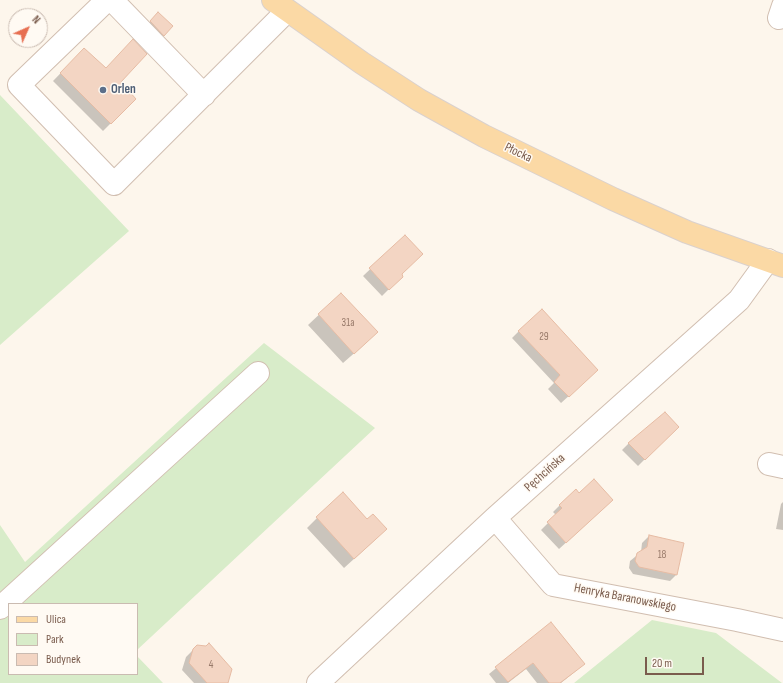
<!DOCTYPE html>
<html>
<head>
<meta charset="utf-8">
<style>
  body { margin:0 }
  #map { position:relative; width:783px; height:683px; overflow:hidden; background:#fdf6ec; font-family:"Sofia Sans Condensed",sans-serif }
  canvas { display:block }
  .legend { position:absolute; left:8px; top:603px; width:130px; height:72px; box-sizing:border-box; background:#fffaf3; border:1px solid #cabbb1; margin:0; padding:5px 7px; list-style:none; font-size:12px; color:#7a5c4d }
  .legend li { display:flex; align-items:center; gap:8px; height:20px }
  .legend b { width:20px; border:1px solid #cabbb1 }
  .north { position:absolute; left:8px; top:8px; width:40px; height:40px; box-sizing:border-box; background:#fffaf3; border:1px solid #cabbb1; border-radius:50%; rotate:45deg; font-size:11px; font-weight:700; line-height:16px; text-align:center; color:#7a5c4d }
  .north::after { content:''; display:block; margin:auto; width:14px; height:18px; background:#e76f51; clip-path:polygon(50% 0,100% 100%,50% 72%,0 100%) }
  .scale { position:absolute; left:645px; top:657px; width:59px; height:18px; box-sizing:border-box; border:2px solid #7a5c4d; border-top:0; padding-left:5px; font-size:12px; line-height:14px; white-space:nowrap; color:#7a5c4d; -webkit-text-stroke:3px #fffaf3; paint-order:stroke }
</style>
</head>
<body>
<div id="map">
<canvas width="783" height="683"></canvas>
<ul class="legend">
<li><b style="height:5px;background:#fbd9a5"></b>Ulica</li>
<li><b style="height:11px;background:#d8ecc9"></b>Park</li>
<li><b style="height:11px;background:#f3d5c3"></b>Budynek</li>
</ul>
<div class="north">N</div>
<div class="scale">20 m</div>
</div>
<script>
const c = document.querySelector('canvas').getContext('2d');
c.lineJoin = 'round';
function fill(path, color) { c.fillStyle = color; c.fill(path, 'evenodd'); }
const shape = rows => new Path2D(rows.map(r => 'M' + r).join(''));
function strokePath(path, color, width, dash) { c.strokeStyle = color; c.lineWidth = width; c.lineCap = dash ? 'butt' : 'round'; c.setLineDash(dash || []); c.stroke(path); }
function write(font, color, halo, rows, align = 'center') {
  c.font = font + ' "Sofia Sans Condensed",sans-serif'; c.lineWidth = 3; c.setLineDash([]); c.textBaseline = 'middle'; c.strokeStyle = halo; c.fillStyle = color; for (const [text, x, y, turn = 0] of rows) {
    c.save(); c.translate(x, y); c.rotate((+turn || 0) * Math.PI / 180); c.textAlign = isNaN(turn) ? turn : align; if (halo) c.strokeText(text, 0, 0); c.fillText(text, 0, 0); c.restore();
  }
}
const green = shape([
  [0,95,129,231,0,345],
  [264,343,375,428,137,650,137,604,9,604,9,674,137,674,137,656,163,683,0,683,0,525,25,562],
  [652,620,716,633,782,683,574,683]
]);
const shadow = shape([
  [158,14,171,26,160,38,147,25],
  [84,49,135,99,103,131,53,81],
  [405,236,402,276,382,296,363,276],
  [341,294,367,342,343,363,308,325],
  [519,331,590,377,561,403,548,389,554,383,512,338],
  [677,427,638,466,622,450,629,443],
  [579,494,605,507,559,549,541,530,556,515,553,512,560,505],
  [783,502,783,530,776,529,781,504],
  [317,518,367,521,376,539,344,568,307,528],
  [649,536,676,575,670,581,633,574,629,568,630,561,641,552,642,543],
  [551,623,577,670,561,683,537,683,526,669,508,683,496,683,489,674],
  [193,650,227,683,194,683,182,670,186,657]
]);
const building = shape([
  [158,12,173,26,164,36,150,21,158,12],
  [133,39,147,54,121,82,136,99,111,124,60,73,84,48,106,68,133,39],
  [405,235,423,254,402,274,403,277,389,290,369,268,405,235],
  [341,293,378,332,354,354,318,314,341,293],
  [542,309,598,370,569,397,554,382,560,375,518,331,542,309],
  [665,412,679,427,645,460,628,443,665,412],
  [594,479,613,500,566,543,547,522,562,508,559,505,576,489,579,493,594,479],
  [343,492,367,519,373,514,387,529,354,559,316,517,343,492],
  [649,535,684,543,677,575,639,567,635,561,637,553,647,547,649,535],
  [551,622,585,664,560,683,549,683,533,663,508,682,495,667,551,622],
  [209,643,232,669,228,683,207,683,189,663,193,649,197,645,206,646,209,643]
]);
const minor = shape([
  [107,0,19,85,114,184,287,11],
  [112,0,204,95],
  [779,18,783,6],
  [769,464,783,467],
  [495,518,553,585,737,620,783,630],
  [0,608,258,373],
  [318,683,495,518,739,300,768,260]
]);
const major = shape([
  [273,0,362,63,419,100,484,136,613,199,687,232,783,266]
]);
const markers = [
  [103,90,4,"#5c6f8a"]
];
const numberNames = [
  ["31a",348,323],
  ["29",544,337],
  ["18",662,555],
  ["4",211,665]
];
const serviceNames = [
  ["Orlen",111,90]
];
const streetNames = [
  ["Płocka",518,153,26],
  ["Pęchcińska",545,473,-42],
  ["Henryka Baranowskiego",625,598,11]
];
fill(green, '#d8ecc9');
fill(shadow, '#0003');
fill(building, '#f3d5c3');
strokePath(building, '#e6bba3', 1);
strokePath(minor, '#d1beb0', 24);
strokePath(major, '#dad1cd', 24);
strokePath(minor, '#fff', 22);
strokePath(major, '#fbd9a5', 22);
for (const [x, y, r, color] of markers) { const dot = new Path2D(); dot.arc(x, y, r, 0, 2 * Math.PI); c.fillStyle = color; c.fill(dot); strokePath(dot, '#fffaf3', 1.5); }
write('11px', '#987a6a', null, numberNames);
write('bold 13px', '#4e5e75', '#fffaf3', serviceNames, 'left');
write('13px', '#7a5c4d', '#fffaf3', streetNames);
</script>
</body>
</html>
